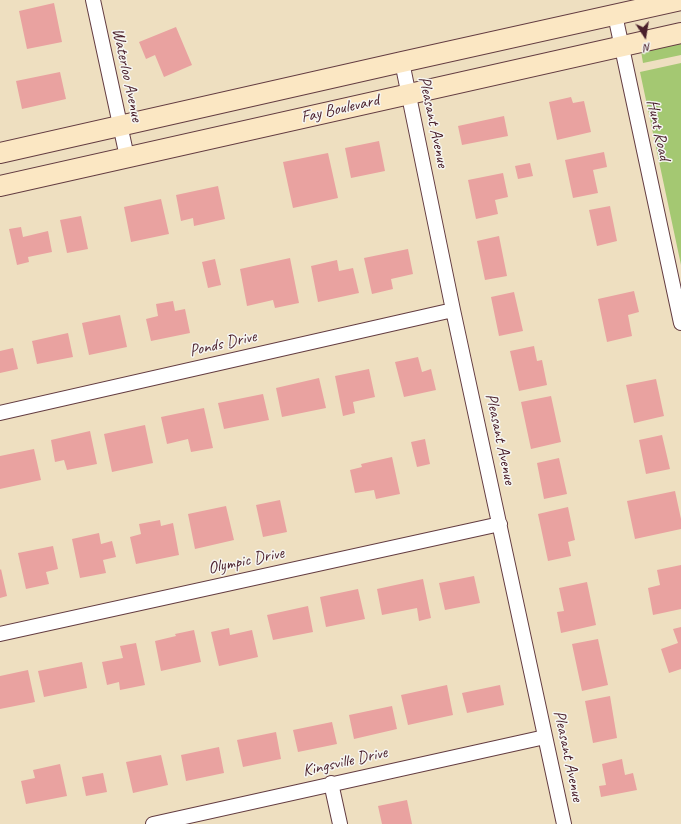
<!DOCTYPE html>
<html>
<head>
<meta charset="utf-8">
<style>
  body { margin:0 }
  #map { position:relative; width:681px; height:824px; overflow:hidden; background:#eedfc0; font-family:Caveat,sans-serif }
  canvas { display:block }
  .north { position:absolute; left:625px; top:16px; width:40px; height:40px; -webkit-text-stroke:3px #f6f6f2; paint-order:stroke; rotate:168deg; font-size:11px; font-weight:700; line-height:16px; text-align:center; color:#4a1f2b }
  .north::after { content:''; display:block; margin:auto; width:14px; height:18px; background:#4a1f2b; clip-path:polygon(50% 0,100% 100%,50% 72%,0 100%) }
</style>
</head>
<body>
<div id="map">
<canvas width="681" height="824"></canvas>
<div class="north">N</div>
</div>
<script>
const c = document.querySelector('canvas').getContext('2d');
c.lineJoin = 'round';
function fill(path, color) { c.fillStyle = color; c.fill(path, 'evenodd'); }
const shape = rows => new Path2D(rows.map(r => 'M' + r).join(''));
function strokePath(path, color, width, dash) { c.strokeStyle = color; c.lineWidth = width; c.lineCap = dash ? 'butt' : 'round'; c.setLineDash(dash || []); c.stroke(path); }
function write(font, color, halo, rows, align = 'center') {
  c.font = font + ' Caveat,sans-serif'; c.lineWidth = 3; c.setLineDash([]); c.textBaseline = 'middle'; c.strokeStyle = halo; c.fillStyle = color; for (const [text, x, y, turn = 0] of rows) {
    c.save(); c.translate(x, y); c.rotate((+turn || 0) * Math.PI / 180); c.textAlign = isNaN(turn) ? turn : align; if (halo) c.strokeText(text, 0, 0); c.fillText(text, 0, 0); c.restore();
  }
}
const green = shape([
  [681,42,681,55,643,63,641,51],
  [681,63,681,265,640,72]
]);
const building = shape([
  [54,3,62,42,27,49,19,11],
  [176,27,192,65,164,77,155,55,146,59,139,42],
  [60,72,66,99,22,109,16,81],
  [571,97,573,103,584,101,591,132,557,140,549,102],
  [504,116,508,136,462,145,458,126],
  [379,141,385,171,351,178,345,148],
  [604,152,607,167,593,170,598,193,573,198,565,160],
  [328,153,338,198,293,208,283,162],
  [530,163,533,176,518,179,515,166],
  [503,173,508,197,495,200,498,214,476,219,468,180],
  [218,186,225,219,194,226,193,218,181,221,176,195],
  [161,199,169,234,131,242,124,207],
  [610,206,617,241,597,246,589,210],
  [81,216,88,249,67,253,60,220],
  [21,227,23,237,48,231,52,252,28,257,29,262,17,265,9,229],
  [499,236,507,276,485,280,477,241],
  [408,249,413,274,391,279,393,289,372,294,364,258],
  [290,258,299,303,275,308,273,300,247,306,240,269],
  [215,259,221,285,208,288,202,262],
  [337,260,339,271,353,268,359,293,318,302,311,266],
  [634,291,639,312,628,315,632,336,607,342,598,299],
  [514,292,523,331,499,336,491,297],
  [173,301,175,311,185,309,190,333,151,341,146,319,158,316,156,304],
  [120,315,127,347,89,355,82,323],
  [68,333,73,357,37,364,32,341],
  [534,346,537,361,542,360,547,385,519,391,510,351],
  [13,348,18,369,0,373,0,351],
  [418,357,422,372,431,369,436,390,404,397,395,362],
  [369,369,375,397,353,402,355,413,343,416,335,376],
  [319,378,326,408,282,417,276,388],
  [656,379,664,416,634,423,626,385],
  [263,394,269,420,224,429,218,403],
  [551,396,561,442,531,449,521,402],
  [204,408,213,448,191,452,188,439,167,444,161,417],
  [145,425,153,463,112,472,104,434],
  [90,431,97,464,67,470,64,460,55,462,51,440],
  [662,435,670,469,646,474,639,440],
  [425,439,430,464,417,467,411,442],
  [34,449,41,480,0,489,0,456],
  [392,457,400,494,376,499,374,490,355,493,350,470,362,467,361,464],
  [559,458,567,494,544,499,537,463],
  [675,491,681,519,681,529,635,539,627,501],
  [280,500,287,532,263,537,256,505],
  [226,506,234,540,195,549,188,514],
  [568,507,575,540,568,542,571,556,548,561,538,514],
  [160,520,161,526,173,523,179,555,136,564,130,537,141,534,139,524],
  [99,533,101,544,112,541,116,557,103,560,106,573,80,578,72,539],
  [53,546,58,569,46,572,49,584,26,589,18,553],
  [681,565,681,609,653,615,648,588,660,585,657,570],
  [1,569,7,596,0,598,0,570],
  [474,576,480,603,445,610,439,583],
  [423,579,431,618,419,621,417,608,382,615,377,589],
  [587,582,596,625,561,633,557,612,564,611,559,588],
  [358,589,365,619,326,627,320,597],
  [308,606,313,632,273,640,267,615],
  [681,627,681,669,669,673,661,649,678,643,673,629],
  [229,628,230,635,252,630,258,657,219,666,211,632],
  [194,630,201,662,161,671,155,641,176,636,175,634],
  [598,639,608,685,582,691,572,644],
  [136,643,145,685,120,690,119,682,107,685,102,662,123,658,120,646],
  [82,662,87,688,44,697,38,671],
  [28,670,35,702,0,709,0,676],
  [447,685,453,715,408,725,401,695],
  [500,685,504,705,467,713,462,693],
  [610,696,617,738,593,743,585,701],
  [392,706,397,729,354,739,349,715],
  [332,722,337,744,298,752,293,730],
  [276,732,281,759,243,767,237,740],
  [219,747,224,773,186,781,181,755],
  [161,755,168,785,133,793,126,762],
  [622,759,625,775,633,773,637,790,601,797,599,786,606,785,602,764],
  [60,764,67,796,26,804,21,781,35,778,33,770],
  [103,773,107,792,86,796,82,777],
  [407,800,412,824,382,824,378,806]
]);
const minor = shape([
  [93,0,127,157],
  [615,15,681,323],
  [402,62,453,310,564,824],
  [0,413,453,310],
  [0,634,500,524],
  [331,783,340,824],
  [153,824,545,737]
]);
const secondary = shape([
  [0,153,402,62,681,0],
  [0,186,681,33]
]);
const streetNames = [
  ["Waterloo Avenue",127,75,78],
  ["Fay Boulevard",340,109,-13],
  ["Pleasant Avenue",433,122,78],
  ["Hunt Road",658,130,78],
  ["Ponds Drive",223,344,-13],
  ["Pleasant Avenue",500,439,78],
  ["Olympic Drive",246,561,-12],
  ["Pleasant Avenue",568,756,78],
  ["Kingsville Drive",345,762,-13]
];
fill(green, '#a4c872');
fill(building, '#e9a2a0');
strokePath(minor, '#633c41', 16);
strokePath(secondary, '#633c41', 22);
strokePath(minor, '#fff', 14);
strokePath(secondary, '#fbe7c3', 20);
write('17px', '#4a1f2b', '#f6f6f2', streetNames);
</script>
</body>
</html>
